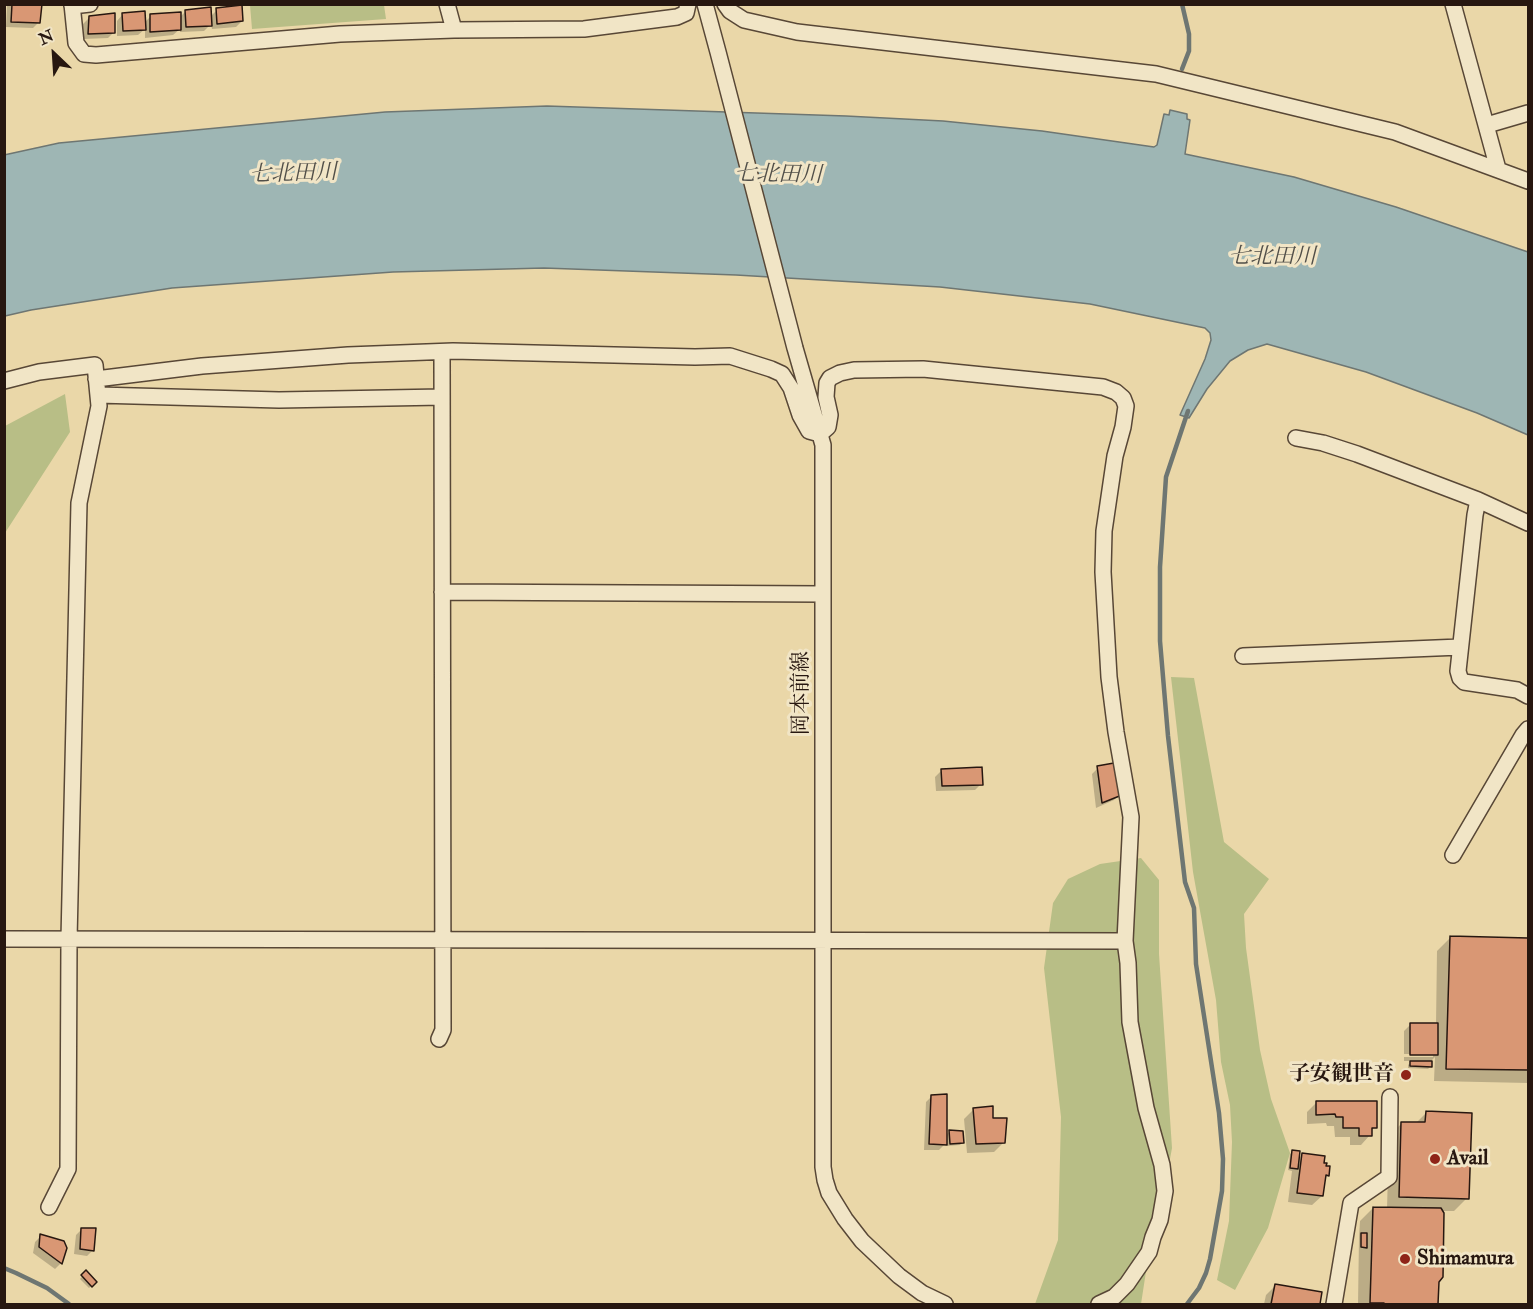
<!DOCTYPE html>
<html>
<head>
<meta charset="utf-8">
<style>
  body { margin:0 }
  #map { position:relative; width:1533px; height:1309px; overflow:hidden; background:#ead7a8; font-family:"IM FELL Double Pica",serif }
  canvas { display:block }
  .frame { position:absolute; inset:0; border:6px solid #271710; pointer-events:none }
  .north { position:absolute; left:24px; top:24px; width:60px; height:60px; -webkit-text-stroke:4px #f1e5c6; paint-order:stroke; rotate:335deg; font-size:16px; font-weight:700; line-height:24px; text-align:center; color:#271710 }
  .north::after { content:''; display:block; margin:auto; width:21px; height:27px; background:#271710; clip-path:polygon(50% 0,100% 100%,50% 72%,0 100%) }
</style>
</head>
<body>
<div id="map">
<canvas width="1533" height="1309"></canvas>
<div class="frame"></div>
<div class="north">N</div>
</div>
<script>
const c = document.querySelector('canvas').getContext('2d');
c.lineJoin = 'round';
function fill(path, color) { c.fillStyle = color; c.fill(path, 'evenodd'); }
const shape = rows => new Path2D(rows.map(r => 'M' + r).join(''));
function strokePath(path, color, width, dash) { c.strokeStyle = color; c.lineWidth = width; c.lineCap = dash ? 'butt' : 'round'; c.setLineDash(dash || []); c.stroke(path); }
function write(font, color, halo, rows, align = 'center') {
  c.font = font + ' "IM FELL Double Pica","Noto Serif JP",serif'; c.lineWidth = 6; c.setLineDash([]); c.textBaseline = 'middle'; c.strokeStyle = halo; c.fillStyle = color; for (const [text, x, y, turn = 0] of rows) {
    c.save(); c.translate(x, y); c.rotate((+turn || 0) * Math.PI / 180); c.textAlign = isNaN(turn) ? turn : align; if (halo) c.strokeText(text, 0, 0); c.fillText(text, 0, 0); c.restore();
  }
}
const green = shape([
  [250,5,384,5,386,19,252,29],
  [65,394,70,432,5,533,5,426],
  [1171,677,1194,678,1224,842,1269,879,1244,914,1246,948,1260,1050,1271,1099,1290,1153,1268,1228,1235,1290,1217,1280,1229,1221,1232,1142,1230,1105,1221,1062,1216,1000,1193,872],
  [1141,858,1159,880,1159,954,1172,1148,1157,1229,1149,1252,1141,1304,1035,1304,1058,1240,1061,1117,1044,968,1053,903,1068,879,1100,864]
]);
const water = shape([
  [547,106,846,116,943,121,1042,131,1154,147,1157,145,1164,114,1169,115,1170,110,1187,114,1187,119,1190,120,1185,154,1294,177,1396,207,1528,252,1528,435,1477,413,1366,372,1267,344,1248,350,1230,361,1207,389,1189,418,1180,415,1205,359,1211,340,1210,333,1205,328,1090,304,940,287,736,275,544,268,393,272,172,288,31,310,5,316,4,155,59,143,385,112,547,106]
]);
const shadow = shape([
  [8,4,40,4,39,22,33,28,6,27,7,6],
  [217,10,242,21,236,27,212,29,211,24,204,31,180,32,180,29,173,35,145,38,145,29,138,35,117,36,117,21,123,14,144,23,151,16,179,18,186,11,210,17],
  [89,18,114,32,108,38,83,39,83,24],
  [1098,768,1120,794,1114,800,1096,808,1092,774],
  [942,770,981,784,975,790,936,791,935,777],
  [1450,938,1528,940,1528,1083,1434,1081,1435,1057,1431,1061,1431,1066,1428,1069,1408,1068,1408,1065,1412,1061,1404,1061,1404,1057,1433,1057,1433,1054,1404,1054,1404,1031,1410,1025,1436,1024,1437,951],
  [1402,1072,1408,1078,1405,1080,1400,1080,1400,1075],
  [932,1096,945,1136,949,1132,963,1142,960,1145,947,1146,947,1142,939,1150,924,1150,926,1102],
  [1316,1103,1375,1127,1370,1132,1370,1135,1361,1145,1350,1145,1350,1137,1335,1137,1334,1126,1327,1126,1326,1123,1307,1124,1307,1112],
  [974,1109,992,1119,1004,1142,994,1152,967,1153,964,1119],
  [1426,1113,1467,1198,1454,1211,1441,1211,1436,1304,1358,1304,1359,1237,1360,1221,1373,1208,1387,1209,1389,1136,1402,1123,1416,1123],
  [1293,1152,1298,1159,1302,1155,1323,1164,1328,1175,1324,1178,1322,1196,1312,1205,1288,1202,1292,1171,1288,1170,1290,1154],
  [82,1229,93,1250,87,1256,74,1254,76,1235],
  [41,1236,65,1248,61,1263,55,1269,33,1253,35,1242],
  [86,1272,95,1282,89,1288,80,1279],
  [1275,1286,1320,1293,1318,1304,1264,1304,1266,1295]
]);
const stream = shape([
  [1182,69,1189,51,1189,34,1182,4],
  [4,1268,16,1273,47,1288,69,1304],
  [1187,1304,1199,1288,1206,1273,1210,1259,1222,1191,1223,1159,1219,1113,1196,964,1194,908,1185,882,1168,736,1160,641,1160,567,1166,477,1188,411]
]);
const building = shape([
  [12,4,42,4,40,23,11,22,12,4],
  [242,5,243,21,217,24,216,8,242,5],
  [211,7,212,26,186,27,185,10,211,7],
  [145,11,146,30,123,31,122,13,145,11],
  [181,12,181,30,150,32,150,14,181,12],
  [115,13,115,33,88,34,89,16,115,13],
  [1114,763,1122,795,1102,803,1097,766,1114,763],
  [982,767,983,785,942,786,941,769,982,767],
  [1450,936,1528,938,1528,1070,1446,1069,1450,936],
  [1410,1023,1438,1023,1438,1055,1410,1055,1410,1023],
  [1410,1061,1432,1061,1432,1067,1410,1066,1410,1061],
  [1402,1071,1410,1071,1410,1078,1402,1078,1402,1071],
  [947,1094,947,1145,929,1144,931,1095,947,1094],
  [1316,1101,1377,1101,1377,1128,1372,1128,1372,1136,1359,1136,1359,1128,1343,1128,1343,1117,1336,1117,1335,1114,1316,1115,1316,1101],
  [993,1106,993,1118,1007,1118,1005,1143,976,1144,973,1108,993,1106],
  [1426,1111,1472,1113,1469,1199,1399,1197,1401,1122,1425,1122,1426,1111],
  [949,1130,963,1131,964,1143,950,1144,949,1130],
  [1292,1150,1300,1151,1298,1169,1290,1168,1292,1150],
  [1302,1153,1325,1156,1324,1163,1327,1163,1326,1166,1330,1166,1329,1176,1326,1175,1323,1196,1297,1193,1302,1153],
  [1373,1207,1441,1208,1444,1213,1443,1277,1439,1282,1438,1304,1384,1304,1384,1303,1370,1303,1373,1207],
  [81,1228,96,1228,94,1251,80,1249,81,1228],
  [1361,1233,1367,1233,1367,1248,1361,1247,1361,1233],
  [40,1234,64,1241,67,1248,62,1264,39,1247,40,1234],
  [86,1270,97,1282,92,1287,81,1275,86,1270],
  [1275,1284,1322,1292,1320,1304,1271,1304,1275,1284]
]);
const street = shape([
  [72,4,76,43,84,54,96,55,340,34,454,30,584,29,677,17,686,13,688,4],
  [447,4,454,30],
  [705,4,718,52,795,348,823,445,823,1167,825,1180,829,1193,845,1219,862,1241,899,1276,922,1293,945,1304],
  [725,4,730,11,744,20,797,32,1156,74,1395,132,1528,181],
  [1453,4,1498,169],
  [72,6,90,4],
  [1487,125,1528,113],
  [96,379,202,366,348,355,453,351,695,357,730,356,771,369,782,374,791,388,800,415,809,431,820,434,828,427,830,415,826,397,827,383,830,378,840,373,854,370,923,369,1103,387,1116,392,1123,398,1126,406,1123,427,1115,456,1104,531,1103,572,1109,677,1116,732,1131,817,1125,941,1128,963,1130,1022,1146,1108,1162,1165,1165,1191,1160,1220,1153,1237,1149,1252,1127,1284,1114,1297,1099,1304],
  [4,381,39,372,95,365,99,406,79,503,69,939,68,1169,49,1207],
  [98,395,279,400,442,397],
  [1296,438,1323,443,1357,454,1478,500,1528,523],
  [1478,500,1475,515,1458,671,1460,678,1464,682,1517,690,1528,696],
  [442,592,823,594],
  [1243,656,1460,647],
  [1453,855,1523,735,1528,729],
  [4,939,1125,941],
  [439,1039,443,1030,442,352],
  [1334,1304,1351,1203,1389,1177,1390,1097]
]);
const markers = [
  [1406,1075,6,"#8f2418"],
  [1435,1159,6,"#8f2418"],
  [1405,1259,6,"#8f2418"]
];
const streetNames = [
  ["岡本前線",802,693,-90]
];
const poiNames = [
  ["子安観世音",1394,1075,"right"],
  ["Avail",1447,1159],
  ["Shimamura",1417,1259]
];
const waterNames = [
  ["七北田川",293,175,-2],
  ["七北田川",778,176,1],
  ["七北田川",1272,258]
];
fill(green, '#b8be86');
fill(water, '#9eb6b4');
strokePath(water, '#6e7672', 1.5);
fill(shadow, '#0003');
strokePath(stream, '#6e7672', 4.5);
fill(building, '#d99774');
strokePath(building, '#271710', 1.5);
strokePath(street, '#584736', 18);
strokePath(street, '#f1e5c6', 15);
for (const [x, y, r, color] of markers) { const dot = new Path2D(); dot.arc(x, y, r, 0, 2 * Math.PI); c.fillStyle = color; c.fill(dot); strokePath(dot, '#f1e5c6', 2); }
write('21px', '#271710', '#f1e5c6', streetNames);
write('bold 21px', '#271710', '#f1e5c6', poiNames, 'left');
write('italic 22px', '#514f49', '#f1e5c6', waterNames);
</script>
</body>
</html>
